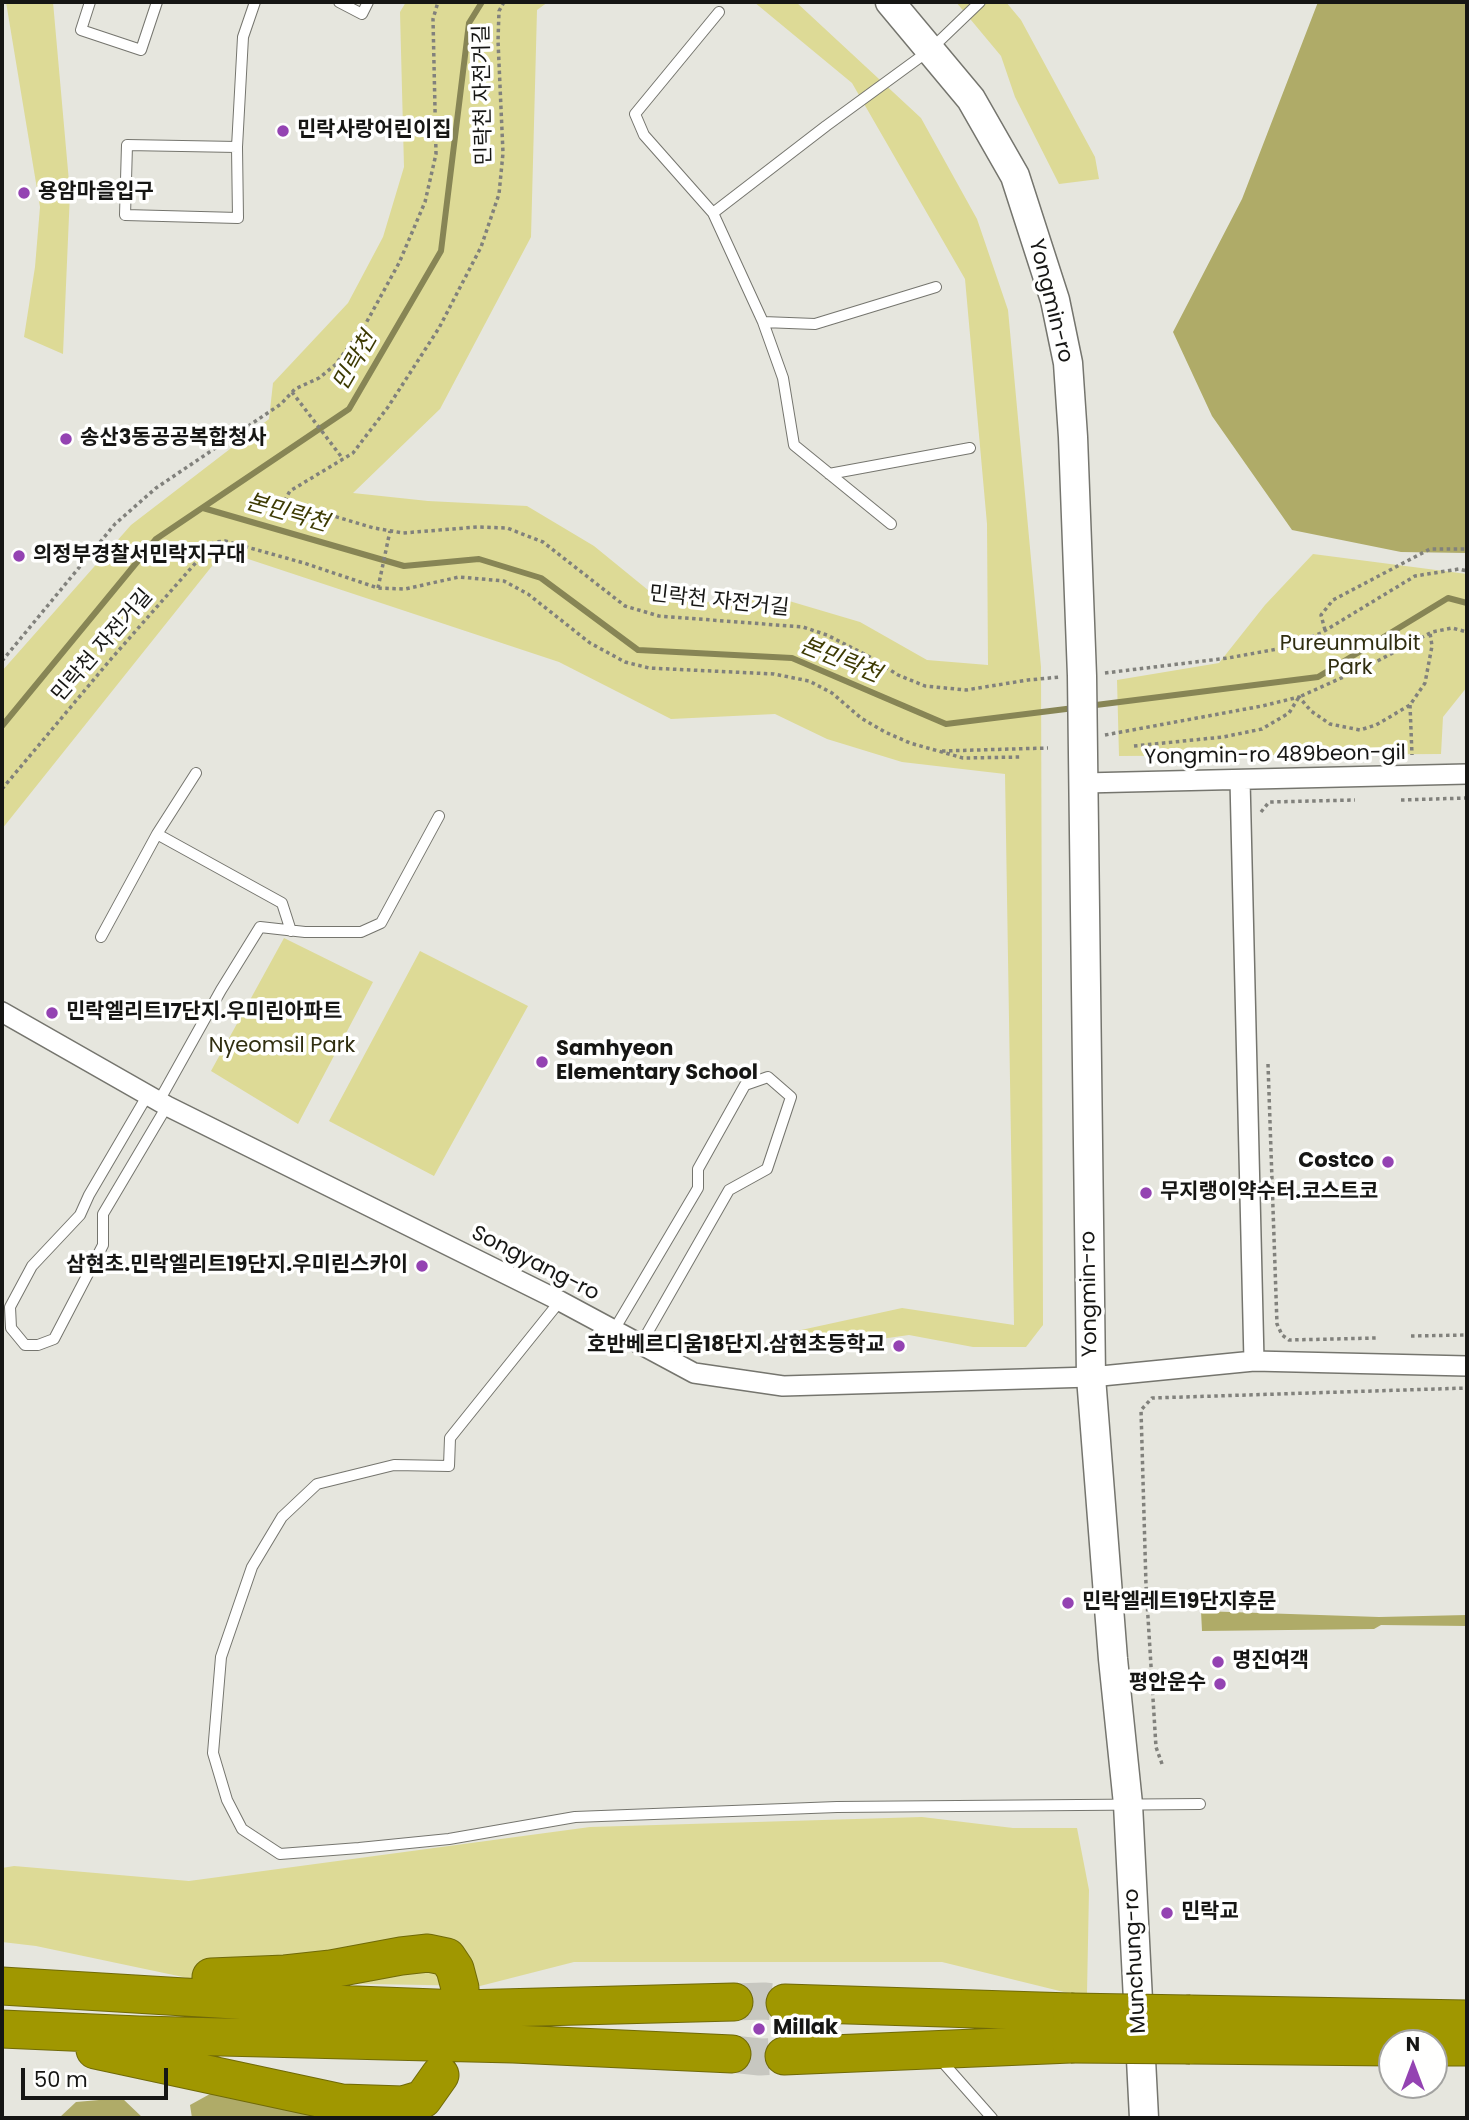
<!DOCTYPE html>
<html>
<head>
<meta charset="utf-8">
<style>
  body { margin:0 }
  #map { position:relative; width:1469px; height:2120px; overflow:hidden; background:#e6e6de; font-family:Poppins,sans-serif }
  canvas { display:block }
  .frame { position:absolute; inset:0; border:4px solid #161614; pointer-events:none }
  .north { position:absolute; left:1378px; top:2029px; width:70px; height:70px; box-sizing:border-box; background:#fffffe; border:2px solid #a2a2a0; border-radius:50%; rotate:0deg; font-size:19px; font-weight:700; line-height:28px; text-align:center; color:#161614 }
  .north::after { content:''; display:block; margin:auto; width:24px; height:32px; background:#9443b2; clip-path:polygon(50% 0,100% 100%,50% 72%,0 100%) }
  .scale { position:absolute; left:21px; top:2068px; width:147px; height:32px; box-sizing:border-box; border:4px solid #161614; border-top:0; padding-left:9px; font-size:21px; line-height:24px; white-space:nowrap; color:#161614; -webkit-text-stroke:5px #fffffe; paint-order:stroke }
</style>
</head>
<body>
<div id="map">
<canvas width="1469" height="2120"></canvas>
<div class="frame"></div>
<div class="north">N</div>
<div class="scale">50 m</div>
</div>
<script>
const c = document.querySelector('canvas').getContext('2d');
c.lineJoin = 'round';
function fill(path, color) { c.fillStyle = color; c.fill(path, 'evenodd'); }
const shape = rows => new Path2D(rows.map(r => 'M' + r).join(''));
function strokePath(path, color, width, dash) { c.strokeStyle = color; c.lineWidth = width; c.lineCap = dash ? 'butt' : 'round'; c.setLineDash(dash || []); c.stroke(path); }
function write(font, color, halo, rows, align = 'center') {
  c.font = font + ' Poppins,"Noto Sans KR",sans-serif'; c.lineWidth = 7; c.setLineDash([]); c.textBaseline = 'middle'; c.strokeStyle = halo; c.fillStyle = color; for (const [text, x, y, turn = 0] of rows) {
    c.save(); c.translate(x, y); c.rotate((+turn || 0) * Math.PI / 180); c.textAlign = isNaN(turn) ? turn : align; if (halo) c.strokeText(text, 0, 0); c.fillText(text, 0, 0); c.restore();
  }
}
const green = shape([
  [6,2,53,2,70,193,63,354,24,337,35,267,40,207],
  [406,2,548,2,537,10,531,237,440,409,353,493,428,501,527,506,594,546,659,599,706,602,779,598,860,622,927,660,988,665,987,524,965,279,852,83,754,2,796,2,921,118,977,219,1008,310,1041,667,1043,1325,1026,1347,973,1347,909,1335,818,1348,769,1337,902,1308,1014,1325,1005,774,902,762,827,739,775,714,671,719,559,662,224,551,2,829,2,671,131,525,269,419,273,383,348,303,383,237,404,167,400,12],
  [956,2,1006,2,1021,20,1095,157,1099,179,1059,184,1015,97,1001,56],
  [1313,554,1467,574,1467,687,1443,717,1441,754,1119,756,1117,680,1219,663,1265,605],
  [284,938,373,982,298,1124,211,1071],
  [420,951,528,1006,434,1176,329,1121],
  [922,1817,1013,1828,1077,1828,1089,1890,1087,1993,1072,1994,942,1962,574,1962,480,1986,202,1981,36,1946,2,1942,2,1868,14,1866,189,1881,590,1827]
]);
const forest = shape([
  [1318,2,1467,2,1467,553,1401,552,1292,530,1212,416,1173,332,1242,199],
  [1201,1611,1379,1617,1467,1615,1467,1626,1381,1625,1374,1629,1202,1631],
  [219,2089,420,2118,192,2118,190,2105],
  [122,2098,143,2118,59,2118,76,2102]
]);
const stream = shape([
  [203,508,404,566,479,559,541,578,638,650,792,658,946,724,1074,708],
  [1088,706,1318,677,1448,598,1467,603],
  [2,726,156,539,349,409,441,251,469,23,482,2]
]);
const highwayTunnel = shape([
  [734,2002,764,2001,785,2003],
  [732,2054,760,2057,784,2056]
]);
const path = shape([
  [504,2,499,11,498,41,503,153,499,194,481,247,439,328,388,407,353,453,290,491,286,498,286,502,374,528,403,533,477,527,507,528,543,542,625,606,659,616,803,627,827,635,870,657,898,675,925,686,966,690,1028,680,1060,677],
  [292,392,343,459],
  [378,588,390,531],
  [1325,630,1321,615,1333,600,1430,549,1467,549],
  [2,661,115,524,156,488,281,404,295,389,319,378,335,365,365,325,399,263,425,202,436,154,433,19,438,2],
  [1105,673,1228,658,1283,648,1321,633,1415,576,1459,569,1467,571],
  [1410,705,1412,755],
  [1105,735,1262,706,1299,697,1311,711,1330,724,1360,730,1376,725,1410,705,1425,683,1432,646,1430,633],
  [1134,746,1223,737,1262,729,1289,713,1299,697,1370,665,1432,632,1452,628,1467,632],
  [942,751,1048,748],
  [2,789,111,659,214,542,225,541,304,563,378,588,405,589,459,577,504,581,528,594,590,643,625,662,649,668,774,674,809,681,832,693,861,718,885,732,910,743,963,758,1022,757],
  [1401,800,1467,798],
  [1261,812,1269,802,1355,800],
  [1268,1064,1277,1324,1282,1335,1289,1340,1377,1338],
  [1411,1336,1467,1335],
  [1162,1764,1156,1747,1146,1585,1141,1410,1152,1398,1467,1388]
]);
const lane = shape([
  [90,2,81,30,141,50,157,2],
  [339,2,362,14,368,2],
  [237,147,127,145,125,215,238,218,237,147,243,37,255,2],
  [713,213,644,135,635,114,719,12],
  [763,322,815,324,936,287],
  [829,474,970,448],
  [891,524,794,445,783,378,763,322,713,213,826,126,930,50,980,2],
  [196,773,157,834,282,903,291,931],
  [101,937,157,834],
  [147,1096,89,1195,80,1215,32,1266,10,1307,11,1328,25,1345,38,1345,54,1339,103,1245,103,1214,167,1106],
  [159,1101,221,990,260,927,305,932,361,932,381,923,439,816],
  [560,1301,450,1438,449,1466,394,1465,317,1484,282,1517,252,1567,221,1657,213,1753,227,1800,242,1829,280,1854,359,1848,449,1839,575,1817,837,1807,1200,1804],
  [614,1330,698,1188,698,1169,745,1085,768,1077,791,1097,767,1169,729,1190,641,1344],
  [939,2058,992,2118]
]);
const street = shape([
  [1240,780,1254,1361],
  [1084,783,1467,774],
  [2,1012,167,1106,560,1301,694,1373,783,1386,1091,1377,1254,1361,1467,1366]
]);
const secondary = shape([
  [890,2,971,99,1015,176,1055,300,1068,363,1073,437,1082,676,1091,1377,1113,1659,1128,1804,1144,2118]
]);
const highway = shape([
  [211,1977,285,1974,331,1969,401,1956,428,1953,447,1957,455,1969,460,1988],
  [2,1986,251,2001,462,2009,734,2002],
  [785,2003,1071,2012],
  [1190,2014,1467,2019],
  [2,2029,139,2035,513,2044,732,2054],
  [1190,2045,1392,2047],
  [1434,2047,1467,2047],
  [95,2050,342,2103,403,2105,423,2099,440,2075],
  [784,2056,1071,2044]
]);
const highwayBridge = shape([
  [1071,2012,1190,2014],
  [1071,2044,1190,2045]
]);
const markers = [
  [283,131,7,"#9443b2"],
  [24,193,7,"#9443b2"],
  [66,439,7,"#9443b2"],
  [19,556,7,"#9443b2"],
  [52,1013,7,"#9443b2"],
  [542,1062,7,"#9443b2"],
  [1388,1162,7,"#9443b2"],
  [1146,1193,7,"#9443b2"],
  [422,1266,7,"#9443b2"],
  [899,1346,7,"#9443b2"],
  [1068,1603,7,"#9443b2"],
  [1218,1662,7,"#9443b2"],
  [1220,1684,7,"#9443b2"],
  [1167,1913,7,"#9443b2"],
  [759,2029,7,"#9443b2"]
];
const streetNames = [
  ["민락천 자전거길",484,95,-91],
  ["Yongmin-ro",1050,301,76],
  ["민락천 자전거길",719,602,6],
  ["민락천 자전거길",103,646,-49],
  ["Yongmin-ro 489beon-gil",1275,756,-1],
  ["Songyang-ro",535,1264,27],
  ["Yongmin-ro",1090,1294,-91],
  ["Munchung-ro",1136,1961,-93]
];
const poiNames = [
  ["민락사랑어린이집",297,131],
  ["용암마을입구",38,193],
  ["송산3동공공복합청사",80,439],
  ["의정부경찰서민락지구대",33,556],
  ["민락엘리트17단지.우미린아파트",66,1013],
  ["Samhyeon",556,1050],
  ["Elementary School",556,1074],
  ["Costco",1374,1162,"right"],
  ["무지랭이약수터.코스트코",1160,1193],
  ["삼현초.민락엘리트19단지.우미린스카이",408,1266,"right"],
  ["호반베르디움18단지.삼현초등학교",885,1346,"right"],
  ["민락엘레트19단지후문",1082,1603],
  ["명진여객",1232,1662],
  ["평안운수",1206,1684,"right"],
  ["민락교",1181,1913],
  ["Millak",773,2029]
];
const parkNames = [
  ["Pureunmulbit",1350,645],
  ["Park",1350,669],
  ["Nyeomsil Park",282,1047]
];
const waterNames = [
  ["민락천",356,362,-60],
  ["본민락천",287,514,16],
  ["본민락천",840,661,22]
];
fill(green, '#ddda96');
fill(forest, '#afab68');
strokePath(stream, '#878555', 6);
strokePath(highwayTunnel, '#c7c7c0', 37, [37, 18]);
strokePath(lane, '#75756e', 12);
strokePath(street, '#75756e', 22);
strokePath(secondary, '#75756e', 31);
strokePath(highway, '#706a07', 39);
strokePath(path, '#81817c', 3.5, [3.5, 3.5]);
strokePath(lane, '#fff', 10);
strokePath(street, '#fff', 19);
strokePath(secondary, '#fff', 28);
strokePath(highway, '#a09700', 37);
strokePath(highwayBridge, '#706a07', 39, []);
strokePath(highwayBridge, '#a09700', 37);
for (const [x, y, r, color] of markers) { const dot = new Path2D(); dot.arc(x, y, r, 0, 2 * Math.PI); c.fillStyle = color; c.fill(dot); strokePath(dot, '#fffffe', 2.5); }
write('21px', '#161614', '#fffffe', streetNames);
write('bold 21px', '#161614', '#fffffe', poiNames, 'left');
write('21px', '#302e10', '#fffffe', parkNames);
write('italic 23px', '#3d3a02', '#fffffe', waterNames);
</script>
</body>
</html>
